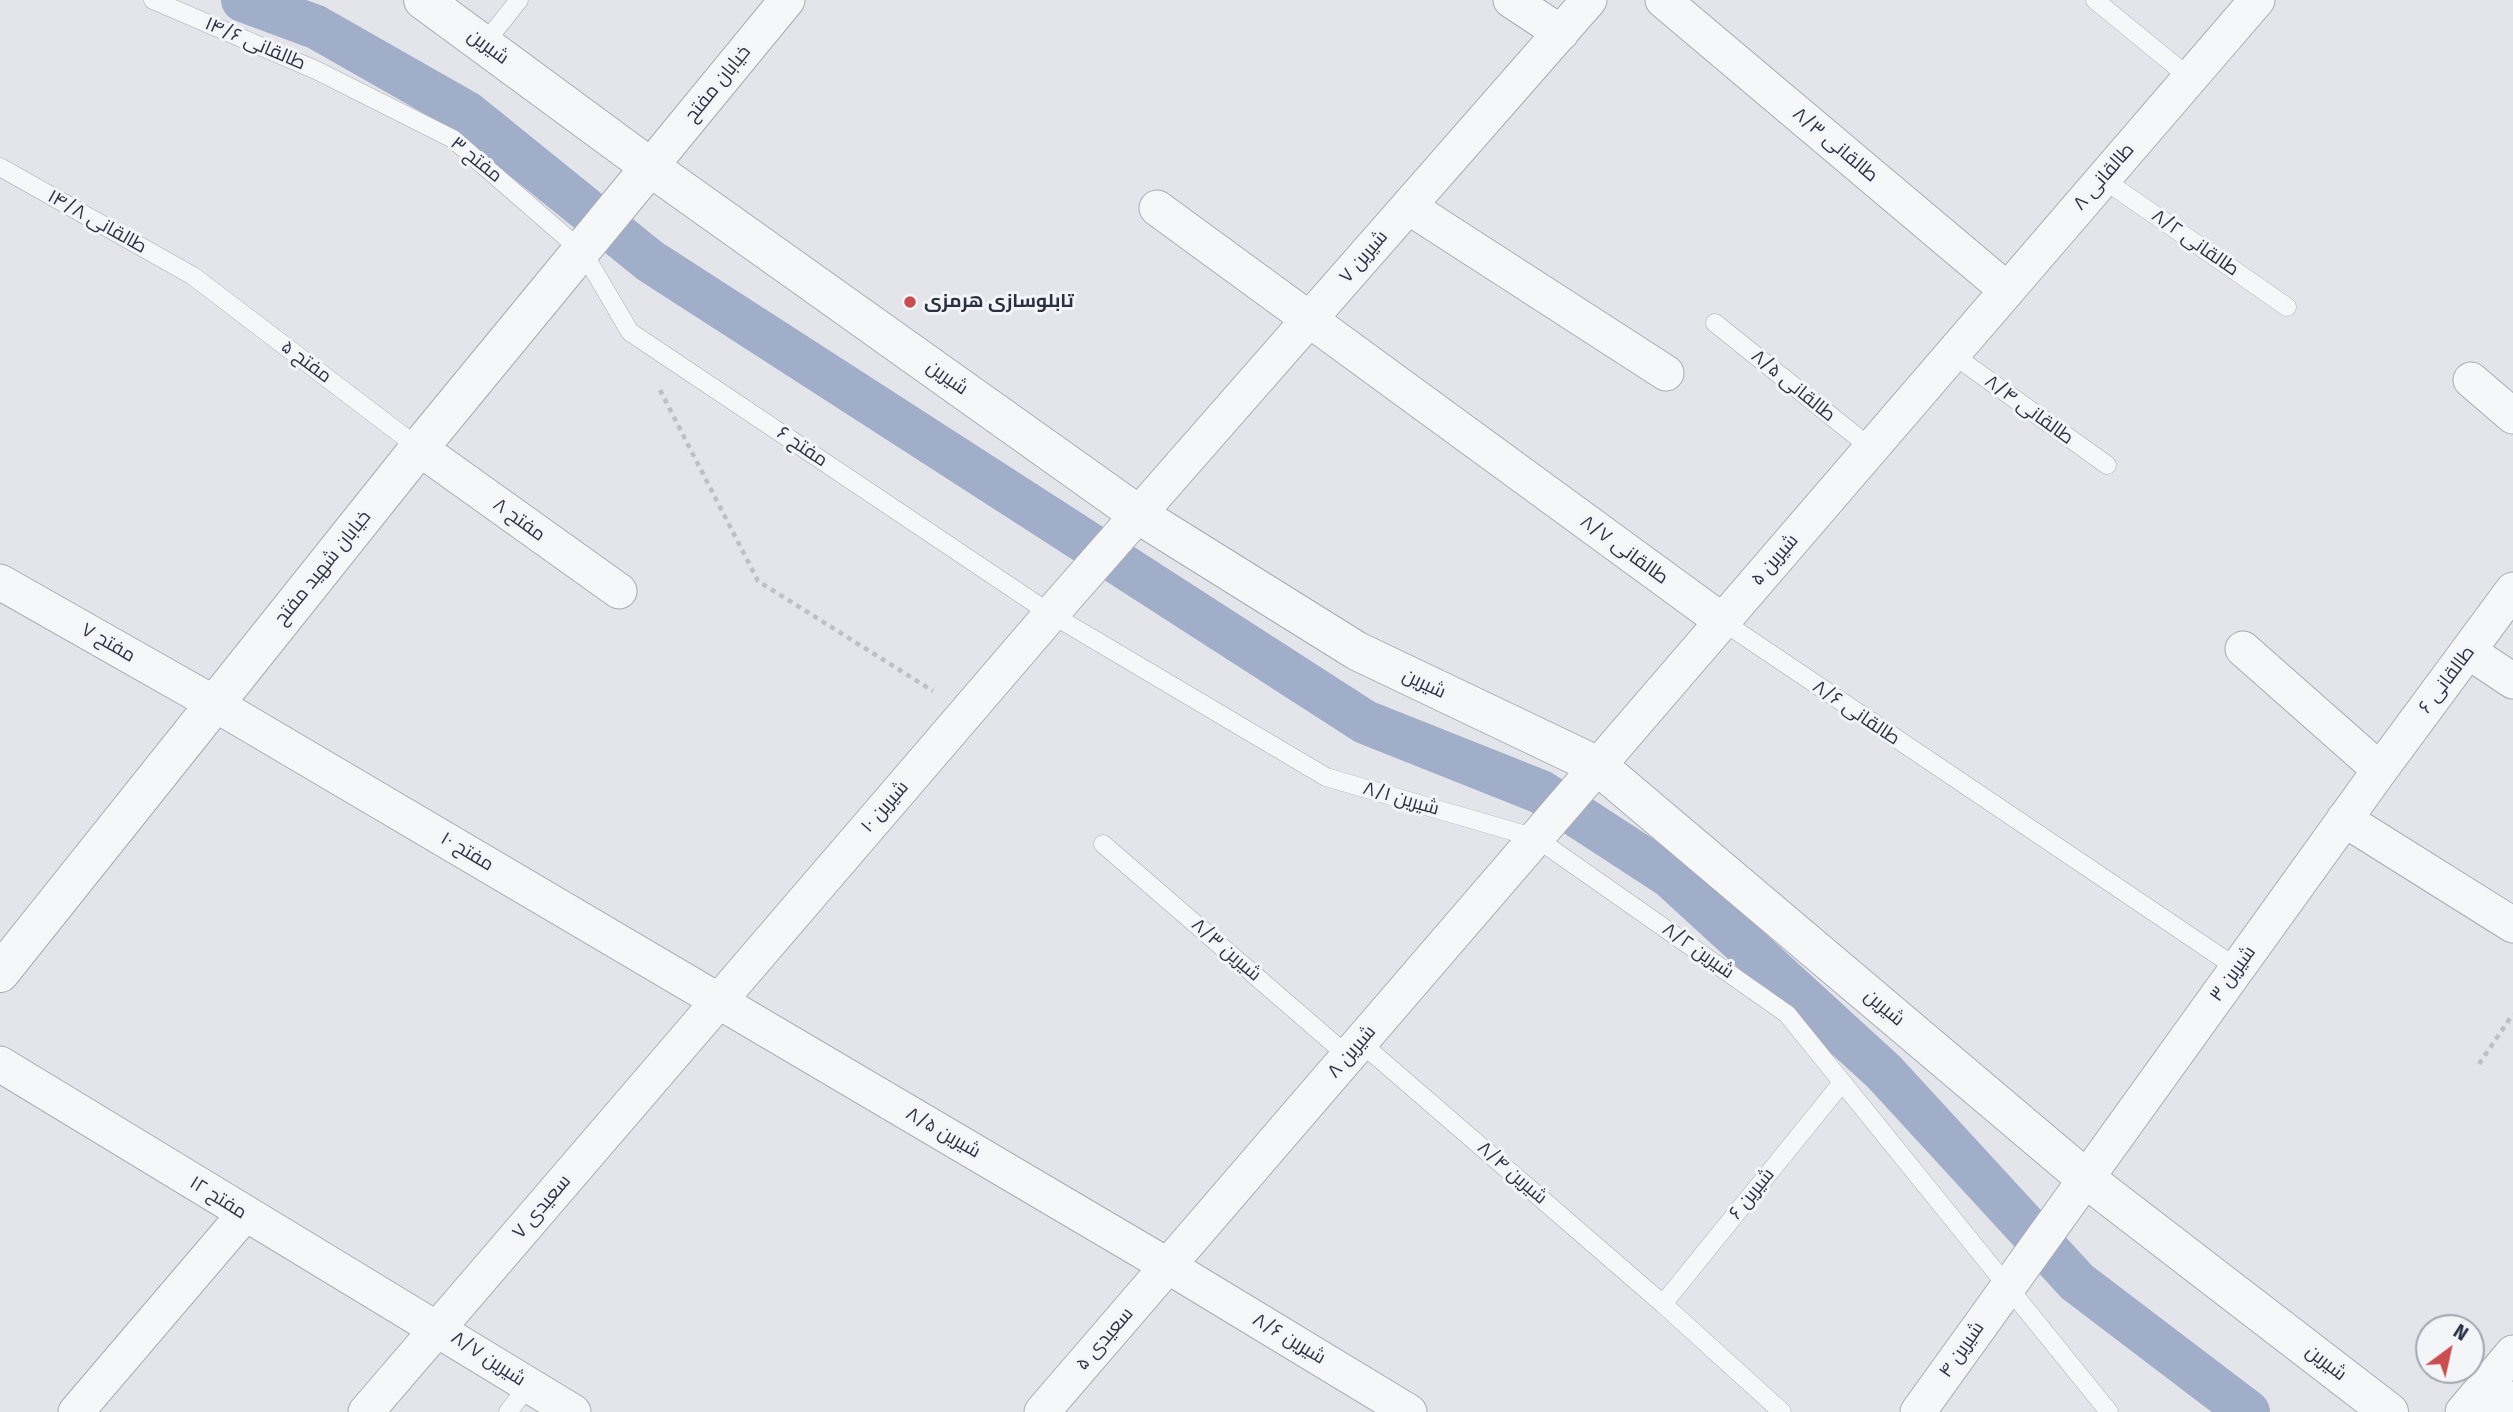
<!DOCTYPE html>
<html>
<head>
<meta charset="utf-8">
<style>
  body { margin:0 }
  #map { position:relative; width:2513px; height:1412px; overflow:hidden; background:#e3e5eb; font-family:"Fira Sans",sans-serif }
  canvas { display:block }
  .north { position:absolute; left:2415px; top:1314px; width:70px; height:70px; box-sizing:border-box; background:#f3f5f8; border:2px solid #a3a7b0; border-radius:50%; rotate:33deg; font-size:19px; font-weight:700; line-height:28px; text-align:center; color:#2b3143 }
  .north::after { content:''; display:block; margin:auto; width:24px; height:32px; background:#cb4d4e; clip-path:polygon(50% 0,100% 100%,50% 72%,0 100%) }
</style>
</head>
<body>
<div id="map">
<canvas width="2513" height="1412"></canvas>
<div class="north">N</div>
</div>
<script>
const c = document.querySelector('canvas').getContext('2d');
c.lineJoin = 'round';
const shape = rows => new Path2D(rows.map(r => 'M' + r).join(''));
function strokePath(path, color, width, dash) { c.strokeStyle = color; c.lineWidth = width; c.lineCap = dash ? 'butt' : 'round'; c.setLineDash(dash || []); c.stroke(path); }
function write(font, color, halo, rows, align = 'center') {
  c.font = font + ' "Fira Sans",Cairo,sans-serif'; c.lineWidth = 6; c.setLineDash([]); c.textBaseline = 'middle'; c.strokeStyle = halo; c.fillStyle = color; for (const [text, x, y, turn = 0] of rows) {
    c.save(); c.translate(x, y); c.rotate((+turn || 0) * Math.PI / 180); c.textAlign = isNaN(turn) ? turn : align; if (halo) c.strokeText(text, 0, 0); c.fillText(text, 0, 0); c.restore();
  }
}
const canal = shape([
  [243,0,316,27,467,113,650,261,1365,722,1541,792,1670,876,1884,1072,2077,1282,2248,1412]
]);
const path = shape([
  [660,390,758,581,933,691],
  [2479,1064,2513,1014]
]);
const service = shape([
  [153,0,318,71,453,139,583,252,630,332,1051,614,1326,777,1536,838,1787,1014,2109,1412],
  [2095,0,2190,78],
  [484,44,519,0],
  [0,167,193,276,419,448],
  [2103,179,2287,307],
  [1715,323,1871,448],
  [1952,354,2107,465],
  [1722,621,2237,968],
  [1103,844,1348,1056],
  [1360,1042,1663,1304,1782,1412],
  [1663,1304,1841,1084],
  [508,1412,528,1386]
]);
const minor = shape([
  [1511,0,1561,33],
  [1663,0,2007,290],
  [650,167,787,0],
  [1409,207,1666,373],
  [1157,208,1722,621],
  [2471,380,2513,416],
  [419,448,619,591],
  [0,582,215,704,1168,1266,1409,1412],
  [2243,649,2380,770],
  [2468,651,2513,681],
  [2344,819,2513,925],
  [0,1064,573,1412],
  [76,1412,244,1215],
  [366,1412,1051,614,1589,0],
  [1042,1412,2257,0],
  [1918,1412,2380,770,2513,590],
  [2463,1412,2513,1353],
  [2492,1412,2513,1399]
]);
const tertiary = shape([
  [423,0,650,167,1139,515,1357,651,1598,766,2085,1178,2389,1412],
  [0,973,419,448,650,167]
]);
const markers = [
  [910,302,7,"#cb4d4e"]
];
const streetNames = [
  ["طالقانی ۱۴/۶",255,44,23],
  ["شیرین",488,47,36],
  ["خیابان مفتح",718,84,-51],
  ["طالقانی ۸/۳",1835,145,40],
  ["مفتح ۳",476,160,39],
  ["طالقانی ۸",2104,177,-49],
  ["طالقانی ۱۴/۸",97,222,29],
  ["طالقانی ۸/۲",2195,243,35],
  ["شیرین ۷",1364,257,-49],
  ["مفتح ۵",306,362,37],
  ["شیرین",947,378,35],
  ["طالقانی ۸/۵",1793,386,39],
  ["طالقانی ۸/۴",2029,410,36],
  ["مفتح ۶",802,447,34],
  ["مفتح ۸",519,520,36],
  ["طالقانی ۸/۷",1624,550,36],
  ["شیرین ۵",1775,560,-49],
  ["خیابان شهید مفتح",323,568,-51],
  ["مفتح ۷",108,643,30],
  ["طالقانی ۶",2447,680,-53],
  ["شیرین",1424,684,25],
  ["طالقانی ۸/۶",1856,713,34],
  ["شیرین ۸/۱",1401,799,16],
  ["شیرین ۱۰",885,807,-49],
  ["مفتح ۱۰",467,852,31],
  ["شیرین ۸/۳",1226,950,41],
  ["شیرین ۸/۲",1698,951,35],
  ["شیرین ۳",2233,974,-54],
  ["شیرین",1884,1008,40],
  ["شیرین ۸",1352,1052,-49],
  ["شیرین ۸/۵",943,1133,30],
  ["شیرین ۸/۴",1512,1173,41],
  ["شیرین ۶",1752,1194,-51],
  ["مفتح ۱۲",218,1198,32],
  ["سعیدی ۷",542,1207,-49],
  ["سعیدی ۵",1105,1339,-49],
  ["شیرین ۸/۶",1289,1339,31],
  ["شیرین ۴",1962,1350,-55],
  ["شیرین ۸/۷",488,1359,33],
  ["شیرین",2326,1363,38]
];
const poiNames = [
  ["تابلوسازی هرمزی",924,302]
];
strokePath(canal, '#a0aeca', 44);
strokePath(service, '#a8abb5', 19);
strokePath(minor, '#a8abb5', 37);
strokePath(tertiary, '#a8abb5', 40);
strokePath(path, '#bdc0c6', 4.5, [5, 5]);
strokePath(service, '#f6f7f9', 18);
strokePath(minor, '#f6f7f9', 35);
strokePath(tertiary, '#f6f7f9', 38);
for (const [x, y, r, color] of markers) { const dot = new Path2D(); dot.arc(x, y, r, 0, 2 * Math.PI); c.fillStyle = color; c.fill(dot); strokePath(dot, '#f3f5f8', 2.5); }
write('19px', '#2b3143', '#f3f5f8', streetNames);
write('bold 19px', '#2b3143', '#f3f5f8', poiNames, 'left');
</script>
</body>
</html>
